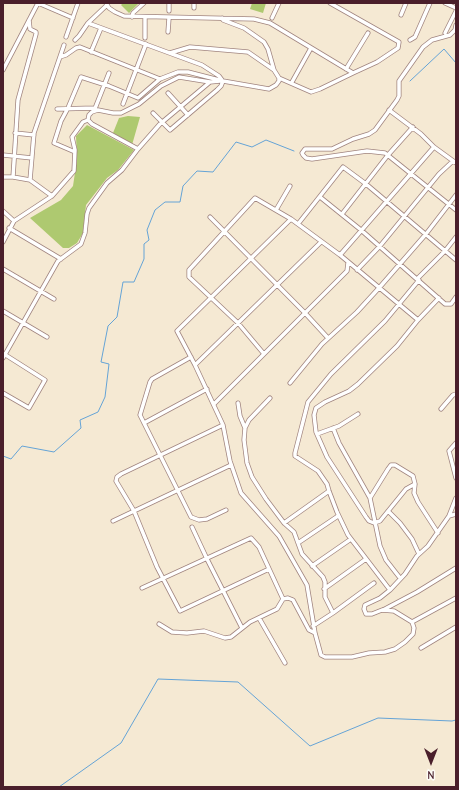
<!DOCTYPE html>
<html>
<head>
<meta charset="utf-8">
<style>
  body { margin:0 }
  #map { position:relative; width:459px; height:790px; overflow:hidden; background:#f5e9d3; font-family:"Comic Neue",sans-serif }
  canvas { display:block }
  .frame { position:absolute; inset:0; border:4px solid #4a1f2b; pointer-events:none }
  .north { position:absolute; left:411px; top:742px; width:40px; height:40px; -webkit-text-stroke:3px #fdfcf7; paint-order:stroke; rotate:180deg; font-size:11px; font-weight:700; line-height:16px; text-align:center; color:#4a1f2b }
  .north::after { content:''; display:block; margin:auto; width:14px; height:18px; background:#4a1f2b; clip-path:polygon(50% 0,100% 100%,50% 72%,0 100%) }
</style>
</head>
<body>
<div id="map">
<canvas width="459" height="790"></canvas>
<div class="frame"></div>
<div class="north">N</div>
</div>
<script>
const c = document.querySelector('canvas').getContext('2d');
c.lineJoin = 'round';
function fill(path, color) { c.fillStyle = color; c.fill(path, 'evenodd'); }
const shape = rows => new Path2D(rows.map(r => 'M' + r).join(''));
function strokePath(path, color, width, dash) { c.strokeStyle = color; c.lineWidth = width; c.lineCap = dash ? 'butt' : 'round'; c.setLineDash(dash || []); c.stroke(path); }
const green = shape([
  [123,3,139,3,129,13,121,5],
  [252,3,266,3,263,13,250,9],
  [128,116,140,117,132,145,113,133,119,118],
  [87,125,134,150,118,170,107,178,86,205,83,233,77,243,69,248,63,248,30,218,61,200,73,186,77,159,76,136]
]);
const stream = shape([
  [410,81,444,49,456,63],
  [3,456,11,459,22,446,54,452,81,428,80,420,98,412,105,397,109,364,101,362,108,326,117,317,123,282,134,282,144,259,144,244,149,240,147,230,155,210,165,202,180,202,183,186,197,171,213,172,236,142,252,147,266,140,294,151],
  [59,787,121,743,158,679,238,682,310,746,378,718,452,721,456,720]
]);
const street = shape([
  [38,3,73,18],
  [106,3,109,8,115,12,124,16,254,19,270,23,353,73,377,62,398,48,399,42,330,3],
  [169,3,169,11],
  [194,3,194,8],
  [445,3,456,8],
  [401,15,406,3],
  [132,17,133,13,144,3],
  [145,17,145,38],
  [222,18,223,20,244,28,264,42,268,49,274,70],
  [272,18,279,3],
  [88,23,202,65,219,76,222,80],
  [456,25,455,30,450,35,432,40,423,47,399,81,399,96,397,100,375,130,369,134,353,139,332,149,305,149,302,153,303,155,306,158,312,159,367,151,385,153,456,210],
  [168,32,169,18],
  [445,33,456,11],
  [66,37,78,3],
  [75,40,79,36,88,23,107,5],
  [410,40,415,37,430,3],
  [91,52,101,28],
  [60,57,66,55,76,48,80,47,160,79,178,72,188,72,223,81,269,89,276,85,279,81,279,78,274,70,248,52,190,47,170,53],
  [346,69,368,33],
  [3,70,38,3],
  [279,78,311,92,320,89,353,73],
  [292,82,311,48],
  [168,93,188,115],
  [123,104,146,44],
  [57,109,95,108],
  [389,110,421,134,434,147,456,163],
  [94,111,109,73],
  [153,113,170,130,217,90,221,86,223,81],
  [88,120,92,124,138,149],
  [15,133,34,135],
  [75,152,54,143,61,121,68,108,81,77,109,86,138,98,160,79],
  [3,155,32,158],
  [3,177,13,177,30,180,52,196],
  [13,177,18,100,36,34,36,32,30,29,29,20],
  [30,180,34,133,64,45],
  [320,197,361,230,445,304,451,304,456,297],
  [276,210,290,186],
  [3,211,14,221],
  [342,214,388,155,413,127],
  [210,217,305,313,328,338],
  [291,219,177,331,195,365,223,425,230,461,241,493,279,536,307,585,315,633,321,655,325,657,352,657,369,653,385,652,395,649,405,642,413,634,414,628,412,622,394,611,382,610,372,614,366,614,364,609,365,605,380,598,390,590,405,574,417,556,428,546,449,516,456,498],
  [298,224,343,167,366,184,456,260],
  [9,228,61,259],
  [3,242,14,221,52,196,74,171,75,150,72,137,83,122,88,120,89,115,92,112,98,110,113,113,121,113,139,104,161,86,179,77,210,82,220,81],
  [340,255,434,147],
  [3,269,54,299],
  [357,270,380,246,439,174,453,161],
  [417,279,445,251,456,237],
  [3,311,47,337],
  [264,354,238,323,189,277,189,270,255,198,291,219,340,255,418,320],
  [191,357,152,379,150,382,140,415,191,517,199,520,207,519,226,510],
  [3,358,58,261,81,244,85,233,87,214,89,208,107,183,122,170,138,149,160,124,210,82],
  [195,365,321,242],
  [290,383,322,344,357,312,379,288,426,234,456,195],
  [3,393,29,408,45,380,4,354],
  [270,398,249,420,245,428,244,440,247,463,252,477,266,499,284,523,294,532,302,554,323,577,325,582,325,597,333,613],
  [238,403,240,416,245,428],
  [214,404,347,271,348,263],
  [441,409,453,395,456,394],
  [144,423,207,389],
  [223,425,121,474,117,477,116,481,134,511,157,567,180,611,269,569],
  [333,428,339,443,370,498,380,546,386,560,400,578],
  [317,434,339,426,358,414],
  [456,443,449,451,456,478],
  [415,484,406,489,380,521,374,523,369,521,366,517,327,457,316,432,314,415,316,408,325,402,349,391,358,384,397,346,418,320,439,298],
  [370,498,388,469,391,465,395,465,413,476,415,484,414,493,418,502,438,533],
  [388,511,400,523,412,539,419,554],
  [449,516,456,514],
  [113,521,231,465],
  [284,523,329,491],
  [192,527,207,559,242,628],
  [298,543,338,516],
  [312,566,351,539],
  [142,588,251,538,259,547,283,599],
  [324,589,366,559],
  [390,590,348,535,337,512,329,491,327,484,318,471,295,456,295,453,308,402,331,374,385,321,419,280],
  [383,610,417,592,456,568],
  [259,618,285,663],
  [412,622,456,598],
  [159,624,172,632,187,633,204,631,225,638,231,637,250,622,277,609,283,599,288,598,293,600,309,630,315,633],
  [313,626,333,613,374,583],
  [421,648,456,627]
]);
fill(green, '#aec970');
strokePath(stream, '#64a3d6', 1);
strokePath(street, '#a0847f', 5);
strokePath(street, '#fff', 3.5);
</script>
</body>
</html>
